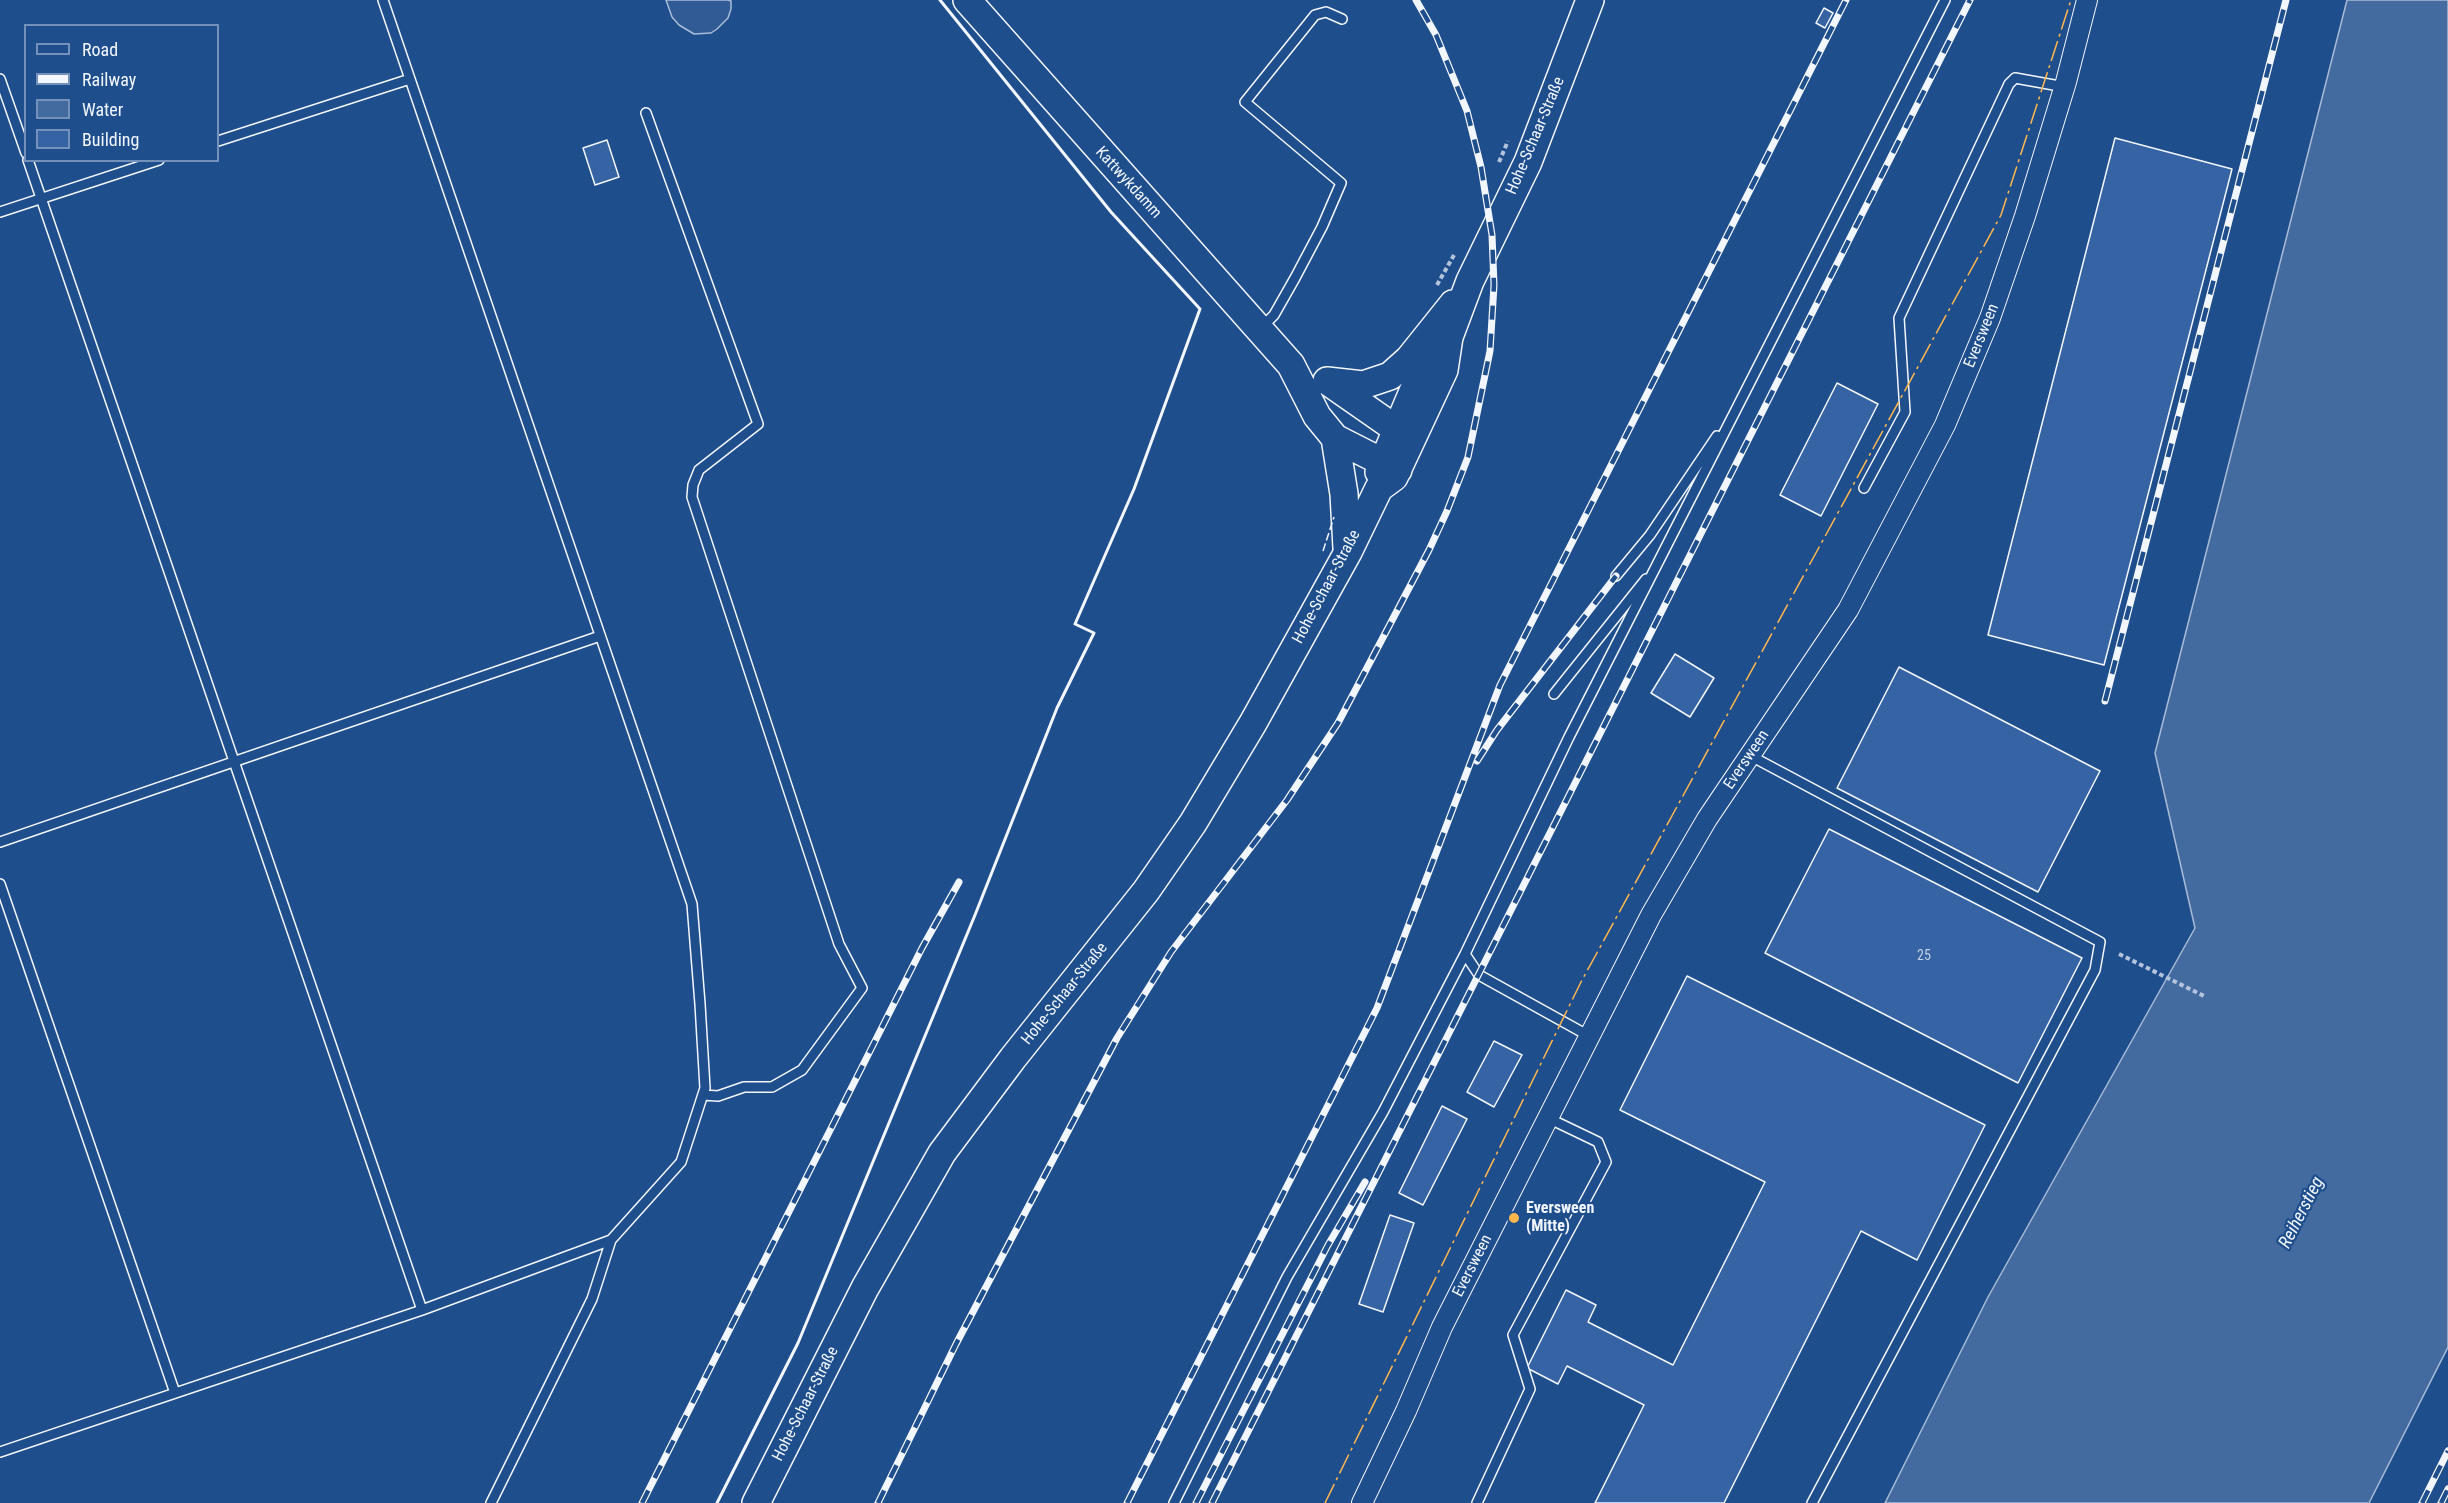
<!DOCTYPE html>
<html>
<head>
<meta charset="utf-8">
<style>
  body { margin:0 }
  #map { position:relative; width:2448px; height:1503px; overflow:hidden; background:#1f4e8c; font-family:"Roboto Condensed",sans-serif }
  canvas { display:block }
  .legend { position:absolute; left:24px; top:24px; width:195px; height:138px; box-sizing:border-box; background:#1f4e8c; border:2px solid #7391ba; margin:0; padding:8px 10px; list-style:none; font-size:18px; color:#f2f6ff }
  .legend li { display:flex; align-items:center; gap:12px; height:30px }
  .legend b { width:30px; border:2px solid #7391ba }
</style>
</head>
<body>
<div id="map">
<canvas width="2448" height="1503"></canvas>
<ul class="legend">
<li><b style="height:8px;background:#1f4e8c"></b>Road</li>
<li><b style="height:8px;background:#f2f6ff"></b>Railway</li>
<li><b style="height:16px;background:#446ba0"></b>Water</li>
<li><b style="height:16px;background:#3563a3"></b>Building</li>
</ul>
</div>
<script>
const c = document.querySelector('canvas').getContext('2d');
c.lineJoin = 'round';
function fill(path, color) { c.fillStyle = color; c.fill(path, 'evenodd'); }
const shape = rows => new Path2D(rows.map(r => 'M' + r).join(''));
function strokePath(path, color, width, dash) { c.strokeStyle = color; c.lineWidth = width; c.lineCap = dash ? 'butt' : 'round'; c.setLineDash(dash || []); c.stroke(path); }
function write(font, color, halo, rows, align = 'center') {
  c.font = font + ' "Roboto Condensed",sans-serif'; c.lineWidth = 4.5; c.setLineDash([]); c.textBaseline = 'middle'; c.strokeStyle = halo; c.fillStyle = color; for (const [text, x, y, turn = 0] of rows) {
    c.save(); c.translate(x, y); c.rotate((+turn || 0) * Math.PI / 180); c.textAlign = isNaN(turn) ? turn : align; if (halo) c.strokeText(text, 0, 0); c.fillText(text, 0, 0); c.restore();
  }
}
const built = shape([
  [666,0,728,0,731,1,731,9,728,18,717,29,711,33,694,34,679,25,672,17,666,0]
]);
const water = shape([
  [2347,0,2448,0,2448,1347,2369,1503,1885,1503,1988,1297,2195,928,2155,753,2347,0]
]);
const building = shape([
  [1824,8,1833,13,1825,28,1816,23,1824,8],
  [2115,138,2232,169,2104,665,1988,635,2115,138],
  [607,140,619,177,595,185,583,148,607,140],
  [1837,383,1878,404,1821,516,1780,495,1837,383],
  [1675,654,1714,678,1690,717,1651,693,1675,654],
  [1899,667,2100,771,2038,892,1837,788,1899,667],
  [1829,829,2082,958,2018,1083,1765,953,1829,829],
  [1687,976,1985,1125,1917,1260,1861,1231,1724,1503,1595,1503,1644,1405,1567,1366,1558,1384,1527,1368,1566,1290,1596,1305,1588,1322,1673,1365,1765,1182,1620,1110,1687,976],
  [1494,1041,1522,1055,1494,1107,1467,1092,1494,1041],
  [1442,1106,1467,1119,1423,1205,1399,1193,1442,1106],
  [1390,1215,1414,1223,1383,1312,1359,1304,1390,1215]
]);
const path = shape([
  [1499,162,1508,141],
  [1437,285,1454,255],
  [2119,954,2204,996]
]);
const lane = shape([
  [383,0,692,904,700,1004,705,1088,681,1162,611,1240,592,1299,491,1503],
  [0,79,26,153],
  [646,113,758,424,699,470,693,485,692,497,839,944,862,988,802,1070,772,1087,744,1087,718,1096,703,1095],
  [218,141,410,79],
  [28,160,422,1310],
  [0,212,159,160],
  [1261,328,1274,315,1295,278,1322,227,1341,183,1245,102,1315,15,1326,12,1342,19],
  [1864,488,1905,412,1899,318,2009,84,2015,78,2065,87],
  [1616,576,1650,535,1717,436],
  [1554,694,1646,579],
  [1749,755,2100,942,2095,970,1812,1503],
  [0,842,600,636],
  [0,884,175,1393],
  [1589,1036,1479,975,1465,954,1569,737,1945,0],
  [0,1452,422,1310,611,1240],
  [1174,1503,1287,1277,1383,1112,1465,954],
  [1477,1503,1530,1389,1513,1335,1606,1162,1598,1142,1548,1118]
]);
const street = shape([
  [1362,1503,1406,1411,1442,1327,1651,915,1707,819,1848,610,1945,425,1990,318,2025,216,2066,82,2087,0]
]);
const secondary = shape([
  [967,0,1291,365,1317,416,1335,438,1398,470],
  [1327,381,1363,385,1390,376,1409,359,1453,304],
  [1330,383,1409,438],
  [1335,438,1344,494,1347,548],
  [1379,472,1425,363,1440,346],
  [756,1503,865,1288,942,1153,1013,1058,1146,891,1193,823,1253,723,1348,552,1379,488,1394,477,1444,370,1449,337,1470,281,1528,162,1590,0]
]);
const rail = shape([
  [2105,701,2286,0],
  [1477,761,1497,730,1616,576],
  [642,1503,922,948,959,882],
  [878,1503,956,1344,1117,1038,1171,952,1287,800,1338,723,1429,550,1447,511,1468,457,1490,351,1494,285,1492,235,1481,167,1467,111,1436,35,1416,0],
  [1127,1503,1377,1008,1500,685,1846,0],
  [1196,1503,1328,1245,1365,1182],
  [1212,1503,1970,0],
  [2422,1503,2448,1451],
  [2441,1503,2448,1489]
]);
const fence = shape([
  [1323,551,1334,517]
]);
const wall = shape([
  [717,1503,798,1343,975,915,1057,708,1094,633,1075,624,1134,489,1200,309,1111,212,940,0]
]);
const power = shape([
  [1325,1503,1581,982,2001,215,2071,0]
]);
const markers = [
  [1514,1218,6,"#ffb74d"]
];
const numberNames = [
  ["25",1924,956]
];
const streetNames = [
  ["Hohe-Schaar-Straße",1536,136,-67],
  ["Kattwykdamm",1128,183,48],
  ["Eversween",1982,336,-68],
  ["Hohe-Schaar-Straße",1327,587,-62],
  ["Eversween",1747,760,-56],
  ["Hohe-Schaar-Straße",1065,994,-51],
  ["Eversween",1473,1266,-63],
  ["Hohe-Schaar-Straße",806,1404,-63]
];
const poiNames = [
  ["Eversween",1526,1209],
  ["(Mitte)",1526,1227]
];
const waterNames = [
  ["Reiherstieg",2302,1213,-63]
];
fill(built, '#305b95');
strokePath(built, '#a8bbd7', 1.5);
fill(water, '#446ba0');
strokePath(water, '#a8bbd7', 1.5);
fill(building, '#3563a3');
strokePath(building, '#f2f6ff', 1.5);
strokePath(lane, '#f2f6ff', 12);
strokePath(street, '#f2f6ff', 22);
strokePath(secondary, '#f2f6ff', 30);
strokePath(path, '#b3c4dc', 4, [4.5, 3]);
strokePath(lane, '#1f4e8c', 9);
strokePath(street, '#1f4e8c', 20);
strokePath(secondary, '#1f4e8c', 27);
strokePath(rail, '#f2f6ff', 7);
strokePath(rail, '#1f4e8c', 4.5, [14]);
strokePath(fence, '#f2f6ff', 1.5, [8, 3]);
strokePath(wall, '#f2f6ff', 3);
strokePath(power, '#ffb74d', 1.5, [21, 4.5, 3, 4.5]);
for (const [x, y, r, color] of markers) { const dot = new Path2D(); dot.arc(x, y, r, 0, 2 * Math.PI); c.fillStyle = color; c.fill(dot); strokePath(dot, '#1f4e8c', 2); }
write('14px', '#c3d1e8', null, numberNames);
write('16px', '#f2f6ff', '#1f4e8c', streetNames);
write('bold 16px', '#f2f6ff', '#1f4e8c', poiNames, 'left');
write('italic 18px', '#f2f6ff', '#1f4e8c', waterNames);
</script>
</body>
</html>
